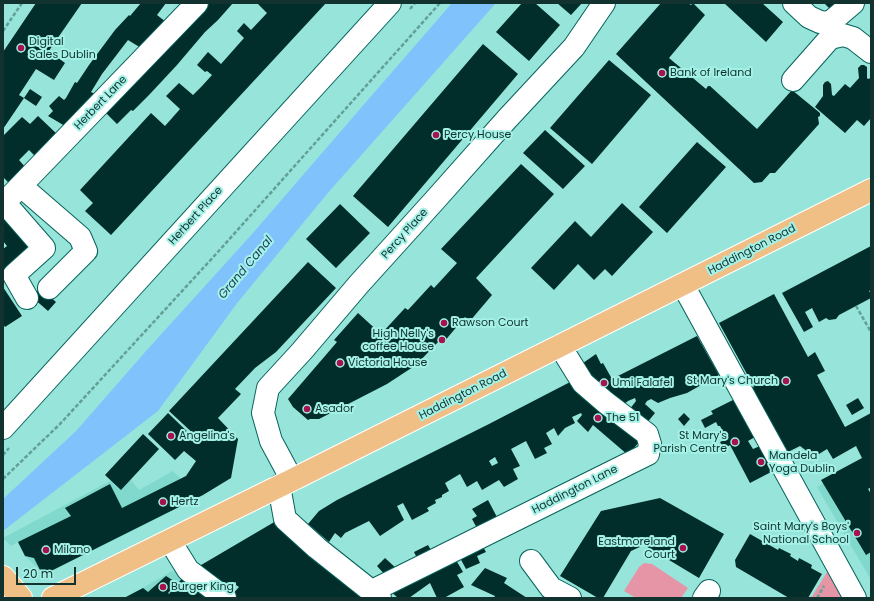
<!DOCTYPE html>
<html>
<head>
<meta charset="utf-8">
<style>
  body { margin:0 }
  #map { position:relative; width:874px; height:601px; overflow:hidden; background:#97e4da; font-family:Poppins,sans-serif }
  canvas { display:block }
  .frame { position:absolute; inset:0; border:4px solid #11322e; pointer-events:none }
  .scale { position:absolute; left:16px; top:567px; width:60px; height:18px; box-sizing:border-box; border:2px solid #11322e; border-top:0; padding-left:5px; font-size:12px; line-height:14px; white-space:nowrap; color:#11322e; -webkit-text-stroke:3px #a4f1e7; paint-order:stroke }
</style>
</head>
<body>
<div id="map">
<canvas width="874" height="601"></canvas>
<div class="frame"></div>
<div class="scale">20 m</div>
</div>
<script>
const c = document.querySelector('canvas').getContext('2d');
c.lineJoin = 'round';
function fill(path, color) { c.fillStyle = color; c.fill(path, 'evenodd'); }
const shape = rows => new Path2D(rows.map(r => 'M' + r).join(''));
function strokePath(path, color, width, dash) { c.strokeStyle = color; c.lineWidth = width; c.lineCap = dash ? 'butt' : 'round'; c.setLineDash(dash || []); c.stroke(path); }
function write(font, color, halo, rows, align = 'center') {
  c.font = font + ' Poppins,sans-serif'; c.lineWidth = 4; c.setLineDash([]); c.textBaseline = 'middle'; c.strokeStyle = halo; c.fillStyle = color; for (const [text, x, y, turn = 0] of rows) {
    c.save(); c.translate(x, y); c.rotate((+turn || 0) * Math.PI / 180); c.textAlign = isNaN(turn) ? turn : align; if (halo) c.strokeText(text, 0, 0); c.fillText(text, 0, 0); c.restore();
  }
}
const built = shape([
  [871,455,871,580,817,487],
  [173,471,199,497,49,572,40,570,25,556,18,542,11,546,3,538,125,473,139,490],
  [172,571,185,575,211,598,124,598,143,588]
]);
const green = shape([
  [644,563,652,564,688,588,681,598,636,598,624,591,639,567],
  [832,564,848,598,811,598]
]);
const water = shape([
  [452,3,496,3,327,194,238,302,158,411,3,531,3,499,76,431,146,351,252,234,373,94]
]);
const building = shape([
  [36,3,82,3,46,55,50,56,53,54,65,63,54,80,36,69,19,95,24,98,30,89,42,97,36,106,24,98,3,129,3,52],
  [141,3,166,3,157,15,166,22,141,48,128,40,102,74,91,92,97,95,65,126,48,116,53,111,49,106,59,96,64,100,66,98,75,82,77,83,89,65,115,30,129,15,130,16],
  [207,3,233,3,218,20,205,32,177,65,149,95,133,111,131,110,117,124,105,112],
  [257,3,326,3,111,235,85,211,93,203,80,190,151,113,165,126,180,109,166,96,179,83,193,95,202,86,212,75,207,71,205,72,197,65,208,52,221,64,244,38,237,31,244,23,251,30,267,13],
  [522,3,535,3,560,25,529,61,496,32],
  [557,3,582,3,571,15],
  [661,3,688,3,691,5,693,3,705,15,669,58,706,89,708,86,710,86,757,129,792,90,820,113,820,116,818,117,819,124,775,173,770,173,762,182,754,183,616,54],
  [724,3,762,3,783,22,766,42],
  [824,3,841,3,832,11],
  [483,44,518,74,388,227,353,196],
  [609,60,651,95,592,164,550,128],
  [861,65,864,65,867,67,867,78,868,79,871,78,871,118,864,126,857,120,845,133,815,107,823,96,823,85,825,82,828,81,831,84,832,95,834,96,845,84,850,88,859,78,858,68],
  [38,116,58,135,36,157,29,150,19,160,26,168,10,184,3,177,3,136,22,117,30,124],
  [545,130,585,166,563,189,523,153],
  [697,142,726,167,667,233,639,207],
  [521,164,554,194,476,278,492,295,470,321,465,317,443,343,439,341,416,365,387,384,319,419,310,419,308,420,293,407,288,399,337,342,334,340,358,313,381,334,405,308,408,310,431,285,434,288,457,263,441,249],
  [622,203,653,232,612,276,605,269,594,280,578,264,554,290,531,268,575,221,591,237],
  [340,204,370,233,336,268,306,239],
  [3,214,33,250,3,275,3,249,7,246,3,241],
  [871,246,871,290,869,291,871,294,871,298,839,315,836,319,829,320,826,318,819,322,812,308,805,312,813,327,804,332,782,293],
  [308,262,336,288,276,352,255,368,235,389,241,394,218,418,238,439,231,478,203,495,49,572,40,570,34,558,25,556,18,542,71,516,65,508,110,484,122,508,186,476,196,461,184,451,175,460,148,434,168,413,195,439,197,437,169,411],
  [3,287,22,316,5,327,3,324],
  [40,288,56,302,48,311,32,297],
  [774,294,808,357,815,352,825,371,817,375,845,427,871,413,871,487,868,489,871,494,871,552,866,555,821,480,862,458,856,446,833,459,827,449,819,454,808,452,800,446,788,452,763,407,755,411,745,392,754,387,719,323],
  [697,336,719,375,687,393,670,398,658,403,651,399,647,401,645,404,655,413,646,424,629,410,636,401,635,398,628,401,624,404,596,387,583,363,596,354,601,364,603,363,612,379],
  [574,380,641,440,628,455,593,425,588,432,577,421,582,415,581,413,572,417,575,423,565,428,558,436,554,428,546,433,552,444,544,448,547,453,535,459,526,441,511,449,520,466,513,469,518,479,504,487,499,480,482,490,477,481,467,487,460,474,445,483,449,491,442,495,442,497,435,500,436,503,427,508,429,511,412,520,403,503,397,506,404,520,380,536,369,521,345,533,341,538,335,533,329,542,308,524,319,511,337,500,489,424],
  [495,457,498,463,492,466,489,461],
  [858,398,864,408,852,415,846,405],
  [735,399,755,437,748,441,753,449,760,446,773,471,750,483,730,445,724,449,720,442,727,439,720,426,718,426,716,422,705,428,701,420,713,414,711,411],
  [684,413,690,419,684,426,678,419],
  [143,434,159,449,121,490,105,475],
  [660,498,724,534,699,578,644,545,631,551,603,598,598,598,560,576,601,511],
  [488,500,498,519,478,530,472,519,477,516,472,509],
  [276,521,368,598,231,598,230,597,239,587,236,585,236,582,220,590,196,568],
  [750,534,778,550,779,548,791,554,790,556,798,561,799,558,812,565,811,568,822,574,808,598,789,598,736,567,735,560],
  [428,545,432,552,418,560,414,552],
  [482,545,486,552,477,556,480,563,466,569,459,556],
  [385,558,397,569,386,576,377,566],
  [456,560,463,572,457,575,464,587,444,598,437,598,430,583,409,598,398,598,389,590],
  [485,568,507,578,504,583,527,598,494,598,495,596,471,585],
  [185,575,210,598,124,598,143,588,148,592,166,576,177,583,168,593,169,594]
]);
const path = shape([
  [410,9,415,3],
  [3,31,22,3],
  [856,306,871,332],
  [3,455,9,448],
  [3,477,4,478,60,424,217,253,440,3],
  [817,598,824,586]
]);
const minor = shape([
  [794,3,809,17,820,22,828,23,833,20,853,3],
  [793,80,830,38,843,35,853,38,871,52],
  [21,186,80,237,86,251,49,288],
  [3,201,44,248,14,275,27,298],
  [5,202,197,3],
  [683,285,855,598],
  [3,428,390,3],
  [292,480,271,441,263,413,268,388,302,351,359,284,435,200,507,119,574,47,604,3],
  [279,486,285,519,317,548,380,598],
  [170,541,188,570,225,598],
  [531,561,551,588,570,598],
  [372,591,648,454,650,444,647,434,605,402,583,383,560,346],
  [704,598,709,591]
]);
const major = shape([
  [3,577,21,598],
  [53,598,292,480,871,190]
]);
const markers = [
  [21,48,4,"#a6124d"],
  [662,73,4,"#a6124d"],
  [436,135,4,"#a6124d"],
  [444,323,4,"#a6124d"],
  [442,340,4,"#a6124d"],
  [340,363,4,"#a6124d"],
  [786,381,4,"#a6124d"],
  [604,383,4,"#a6124d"],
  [307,409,4,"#a6124d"],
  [598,418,4,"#a6124d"],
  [171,436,4,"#a6124d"],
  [735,442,4,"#a6124d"],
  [761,462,4,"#a6124d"],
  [163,502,4,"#a6124d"],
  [857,533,4,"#a6124d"],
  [683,548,4,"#a6124d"],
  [46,550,4,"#a6124d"],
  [163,587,4,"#a6124d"]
];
const poiNames = [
  ["Digital",29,42],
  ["Sales Dublin",29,55],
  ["Bank of Ireland",670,73],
  ["Percy House",444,135],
  ["Rawson Court",452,323],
  ["High Nelly's",434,334,"right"],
  ["coffee House",434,347,"right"],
  ["Victoria House",348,363],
  ["St Mary's Church",778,381,"right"],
  ["Umi Falafel",612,383],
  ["Asador",315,409],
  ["The 51",606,418],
  ["Angelina's",179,436],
  ["St Mary's",727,436,"right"],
  ["Parish Centre",727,449,"right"],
  ["Mandela",769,456],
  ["Yoga Dublin",769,469],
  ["Hertz",171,502],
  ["Saint Mary's Boys'",849,527,"right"],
  ["National School",849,540,"right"],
  ["Eastmoreland",675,542,"right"],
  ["Court",675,555,"right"],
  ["Milano",54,550],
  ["Burger King",171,587]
];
const streetNames = [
  ["Herbert Lane",101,103,-46],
  ["Herbert Place",196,216,-48],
  ["Percy Place",405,234,-48],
  ["Haddington Road",752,250,-27],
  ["Haddington Road",463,395,-27],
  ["Haddington Lane",575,490,-27]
];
const waterNames = [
  ["Grand Canal",246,268,-50]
];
fill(built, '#81d8cd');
fill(green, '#e695a7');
fill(water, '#80c3fc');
fill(building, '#012e2a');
strokePath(minor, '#05625a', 24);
strokePath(major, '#fff', 24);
strokePath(path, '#639f98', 2.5, [4, 2]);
strokePath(minor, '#fff', 22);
strokePath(major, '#efbf86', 22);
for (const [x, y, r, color] of markers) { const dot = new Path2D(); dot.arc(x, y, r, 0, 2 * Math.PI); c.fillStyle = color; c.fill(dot); strokePath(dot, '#a4f1e7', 1.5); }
write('11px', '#11322e', '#a4f1e7', poiNames, 'left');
write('11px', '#11322e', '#a4f1e7', streetNames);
write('italic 12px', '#1e415f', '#a4f1e7', waterNames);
</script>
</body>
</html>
